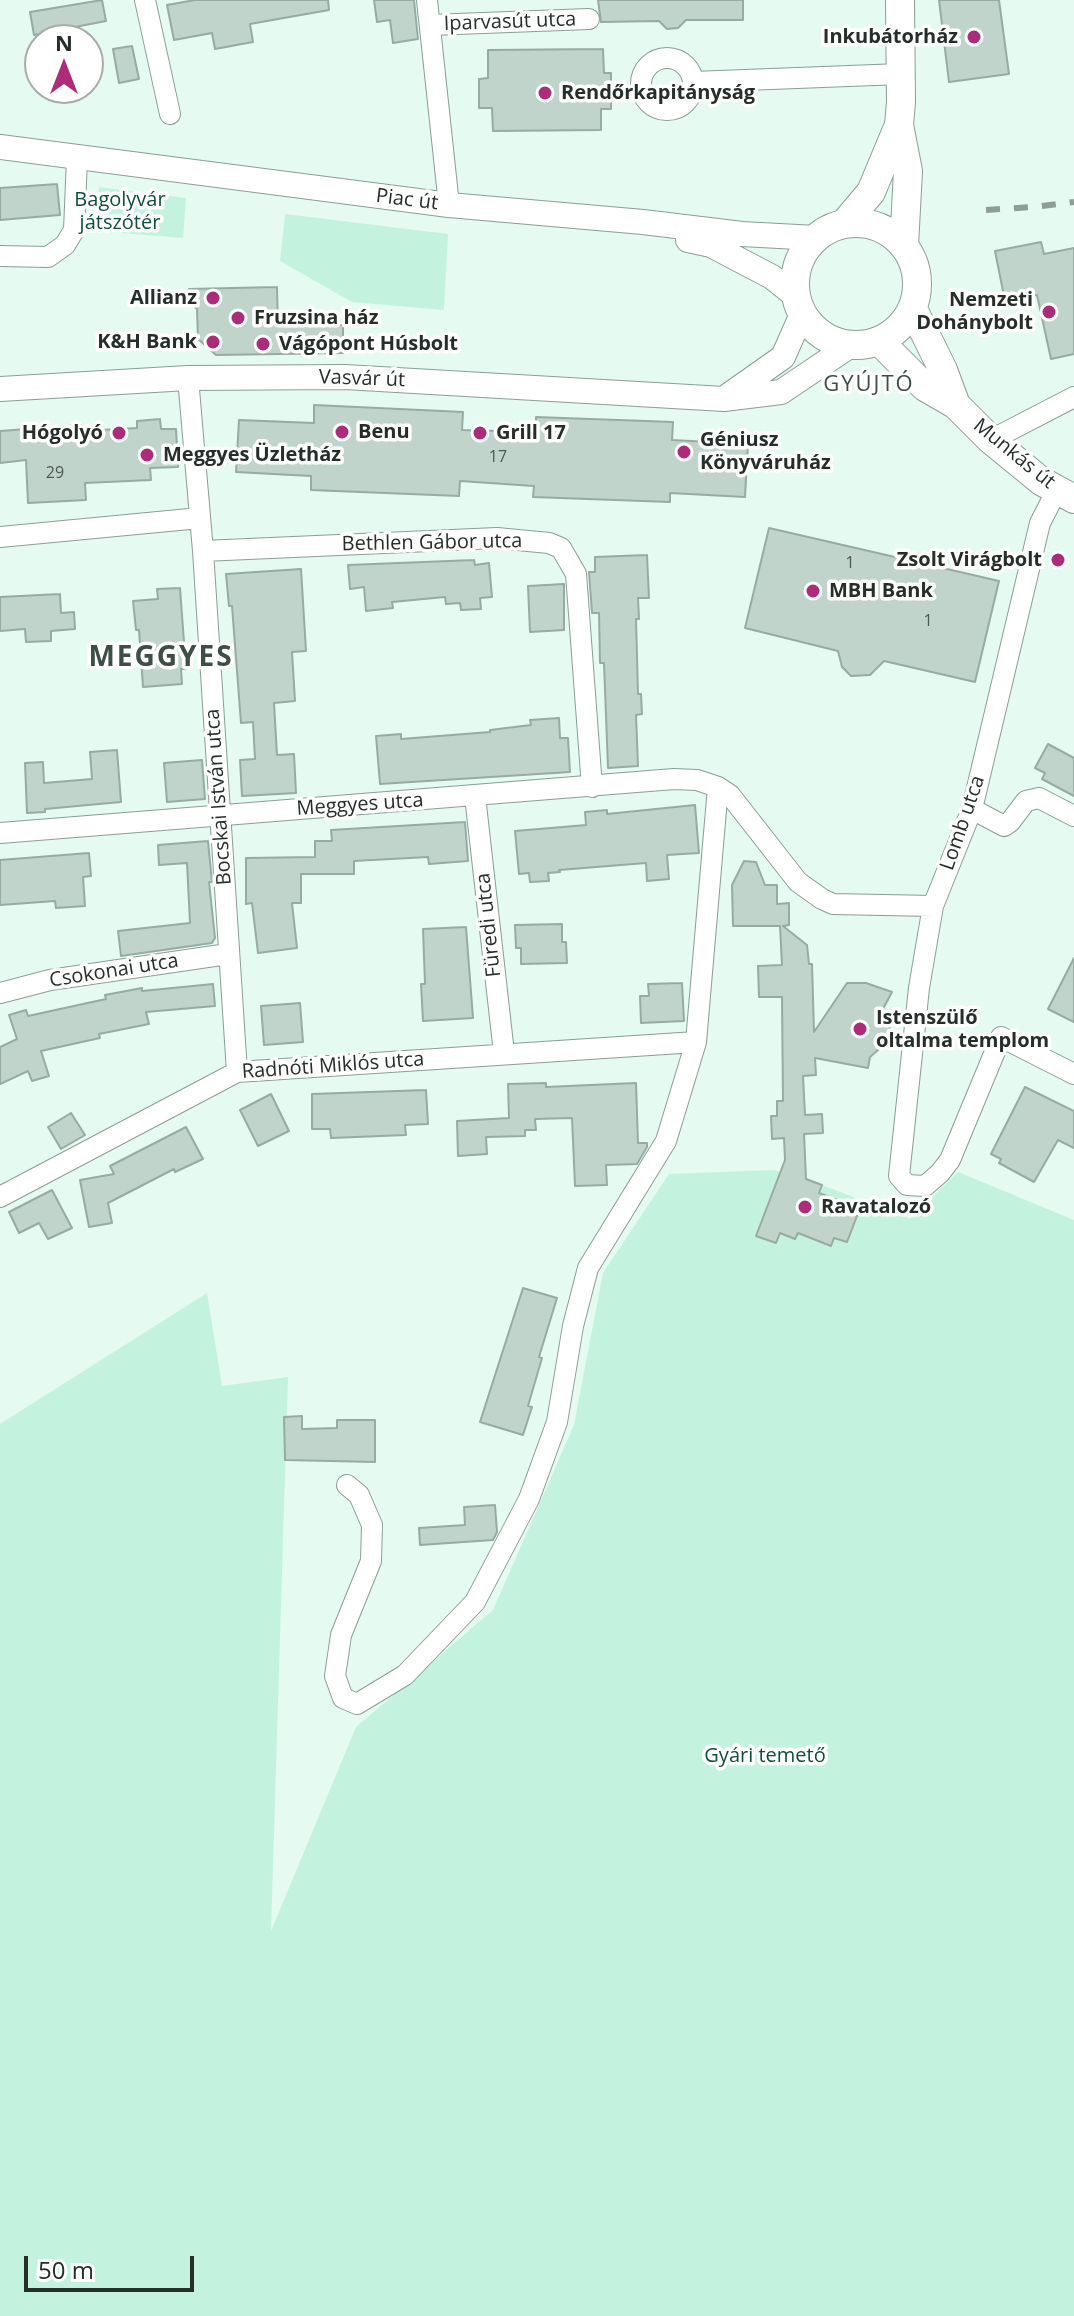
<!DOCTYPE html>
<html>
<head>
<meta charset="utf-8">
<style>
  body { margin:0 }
  #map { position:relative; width:1074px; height:2316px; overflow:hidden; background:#e5faf1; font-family:"Open Sans",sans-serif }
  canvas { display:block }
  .north { position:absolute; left:24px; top:24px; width:80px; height:80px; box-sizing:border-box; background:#fff; border:2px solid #a8abaa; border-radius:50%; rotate:0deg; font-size:22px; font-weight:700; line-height:32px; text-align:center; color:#262e2a }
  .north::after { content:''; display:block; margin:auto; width:28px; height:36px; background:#ac2c7a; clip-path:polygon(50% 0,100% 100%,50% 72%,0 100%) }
  .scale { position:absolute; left:24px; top:2256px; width:170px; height:36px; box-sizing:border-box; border:4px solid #262e2a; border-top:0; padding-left:10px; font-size:24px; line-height:28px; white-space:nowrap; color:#262e2a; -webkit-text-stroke:6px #fff; paint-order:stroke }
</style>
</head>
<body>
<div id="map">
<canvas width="1074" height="2316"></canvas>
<div class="north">N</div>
<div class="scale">50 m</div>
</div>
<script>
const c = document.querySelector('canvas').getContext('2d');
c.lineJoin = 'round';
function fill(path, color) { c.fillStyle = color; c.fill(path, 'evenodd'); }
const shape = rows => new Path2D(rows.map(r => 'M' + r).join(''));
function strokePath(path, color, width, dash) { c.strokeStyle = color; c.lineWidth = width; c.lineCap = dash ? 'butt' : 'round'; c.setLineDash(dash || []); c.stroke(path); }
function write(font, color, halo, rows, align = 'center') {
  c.font = font + ' "Open Sans",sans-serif'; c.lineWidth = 7; c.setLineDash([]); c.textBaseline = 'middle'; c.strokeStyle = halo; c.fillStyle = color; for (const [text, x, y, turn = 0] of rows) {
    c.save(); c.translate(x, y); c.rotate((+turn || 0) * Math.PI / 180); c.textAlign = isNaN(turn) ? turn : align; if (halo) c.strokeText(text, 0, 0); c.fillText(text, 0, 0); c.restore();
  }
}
const green = shape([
  [99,187,186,198,183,238,96,231],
  [285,214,448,234,444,310,352,302,280,261],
  [774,1170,822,1185,910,1219,958,1172,1074,1220,1074,2316,0,2316,0,1424,207,1293,222,1386,288,1377,271,1931,356,1727,493,1610,574,1425,603,1273,669,1174]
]);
const building = shape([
  [102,0,106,21,34,35,30,12,102,0],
  [195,0,328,0,329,10,250,24,253,42,215,49,212,33,174,40,167,5,195,0],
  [374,0,414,0,418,39,393,43,390,20,377,22,374,0],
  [598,0,743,0,743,20,686,20,678,28,667,29,659,21,601,22,598,0],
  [939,0,999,0,1009,74,949,82,939,0],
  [132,46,139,79,119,83,113,49,132,46],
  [603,49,604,73,611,73,611,109,601,109,601,130,493,131,492,108,479,108,479,79,488,78,488,50,603,49],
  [57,184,60,215,0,220,0,188,57,184],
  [1041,242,1044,254,1074,248,1074,354,1051,359,1037,295,1005,301,995,251,1041,242],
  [277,287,278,326,343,325,343,353,216,355,198,339,197,309,189,301,189,289,277,287],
  [314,405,463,412,462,430,536,432,536,417,673,422,672,440,748,444,745,497,670,493,670,502,533,497,534,486,460,481,459,496,311,490,311,476,236,472,239,420,314,423,314,405],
  [160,419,161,429,176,429,178,467,150,468,151,480,85,483,86,500,28,503,26,460,0,463,0,431,81,425,82,431,137,428,137,421,160,419],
  [769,528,999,581,975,682,884,661,870,675,851,676,842,667,838,651,745,628,769,528],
  [647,555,649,598,638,598,639,619,636,619,638,694,641,694,642,714,636,715,638,766,608,768,604,663,600,663,599,613,592,613,589,572,595,572,595,557,647,555],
  [474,560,475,565,489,563,492,597,480,598,481,609,461,610,460,603,446,604,445,597,392,602,393,608,366,611,364,587,350,589,348,565,474,560],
  [301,569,306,651,292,652,295,701,274,703,277,755,294,754,296,793,242,796,240,760,255,759,253,722,241,723,232,606,229,606,226,574,301,569],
  [564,584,564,630,530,632,528,586,564,584],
  [180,588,186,669,181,669,182,684,143,687,139,630,136,630,133,601,158,599,157,589,180,588],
  [60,594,61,613,74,612,75,629,51,631,51,641,26,642,25,629,0,631,0,597,60,594],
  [559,718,560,738,568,738,570,772,380,784,376,736,401,734,401,739,490,732,490,730,531,725,530,720,559,718],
  [1048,744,1074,758,1074,796,1042,779,1045,773,1035,768,1048,744],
  [117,750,121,802,45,809,45,812,27,813,25,763,43,762,44,783,92,779,90,752,117,750],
  [202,760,205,799,167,802,164,763,202,760],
  [695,805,699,853,667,855,669,879,647,881,646,863,559,870,560,872,548,873,549,881,530,882,529,873,519,874,515,831,586,825,585,812,607,810,607,814,695,805],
  [465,822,468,861,429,864,428,857,354,861,354,874,301,874,301,903,292,903,297,948,258,953,252,903,246,904,246,858,315,857,315,841,332,841,331,830,465,822],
  [208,841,212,882,209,882,215,938,212,943,121,956,118,931,190,923,187,863,159,865,158,845,208,841],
  [89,853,91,876,83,877,85,906,56,908,55,901,0,905,0,860,89,853],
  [744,861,756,862,765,885,777,885,777,904,789,903,789,925,783,926,807,945,809,964,812,964,814,1032,847,983,866,983,892,992,883,1009,891,1022,886,1043,870,1057,868,1068,815,1058,816,1075,803,1076,805,1115,822,1114,823,1133,804,1134,806,1179,822,1185,819,1193,845,1203,842,1211,857,1216,847,1242,834,1238,831,1246,798,1233,795,1239,780,1233,776,1243,756,1236,785,1160,784,1138,772,1139,771,1116,777,1116,777,1101,783,1101,782,997,759,997,758,966,782,965,780,926,733,926,732,885,744,861],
  [562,924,562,942,566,942,567,963,521,964,521,948,516,948,515,925,562,924],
  [466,927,473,1018,423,1021,421,984,425,984,423,929,466,927],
  [1074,958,1074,1022,1048,1009,1074,958],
  [682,983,684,1021,641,1023,640,996,649,996,648,984,682,983],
  [213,984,215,1006,146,1012,149,1024,99,1034,100,1038,41,1051,49,1076,32,1081,28,1071,0,1084,0,1047,17,1039,9,1015,26,1010,28,1016,106,999,105,995,142,988,142,991,213,984],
  [300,1003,303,1042,264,1045,261,1006,300,1003],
  [546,1083,546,1087,636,1083,638,1143,647,1143,647,1147,637,1164,606,1165,607,1185,575,1186,572,1118,535,1119,536,1130,525,1130,525,1136,486,1137,487,1154,458,1156,457,1121,509,1118,508,1084,546,1083],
  [1025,1087,1074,1111,1074,1148,1058,1140,1034,1182,999,1163,1001,1159,991,1154,1025,1087],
  [426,1090,428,1124,405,1125,406,1135,331,1138,330,1129,312,1129,312,1094,426,1090],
  [271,1094,289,1131,258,1146,240,1110,271,1094],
  [71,1113,85,1135,61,1149,48,1127,71,1113],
  [186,1127,203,1159,175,1172,174,1169,108,1203,112,1223,89,1227,80,1180,114,1174,110,1166,186,1127],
  [52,1190,72,1228,48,1239,39,1223,19,1233,9,1212,52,1190],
  [523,1288,557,1298,539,1357,542,1358,528,1406,532,1407,523,1435,480,1422,523,1288],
  [302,1416,302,1429,337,1428,337,1420,375,1420,375,1462,285,1460,284,1417,302,1416],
  [495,1505,497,1532,493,1540,420,1545,419,1528,465,1525,464,1507,495,1505]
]);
const minor = shape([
  [145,0,170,114],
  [427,0,449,205],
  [430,25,589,19],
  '641 84a26 26 0 1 1 52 0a26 26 0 1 1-52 0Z',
  [693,82,901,74],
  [0,256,48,257,65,245,74,230,77,158],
  [188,378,203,551,237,1072],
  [991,440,1074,397],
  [1057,490,1040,523,972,809,933,906,919,988,899,1176,907,1185,925,1186,940,1173,950,1160,1001,1037,1074,1074],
  [0,537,200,518],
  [203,551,497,538,549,543,561,548,576,574,592,787],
  [475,796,504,1053],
  [972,809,1004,826,1010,822,1026,801,1039,798,1074,816],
  [0,833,674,779,697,780,718,787,730,795,798,882,822,899,833,904,933,906],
  [0,993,50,980,228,954],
  [0,1197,237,1072,696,1042],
  [347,1485,359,1495,372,1525,371,1561,341,1635,335,1676,343,1698,357,1704,405,1675,475,1602,529,1499,557,1422,573,1326,588,1268,666,1141,696,1042,718,787]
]);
const tertiary = shape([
  [0,147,449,205,643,222,742,234,816,238],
  [688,240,711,245,772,277,796,296],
  [0,389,188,378,345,377,724,399,781,392,851,345],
  [729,395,783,357,802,314]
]);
const secondary = shape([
  [899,125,908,171,904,246],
  '795 284a61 61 0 1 1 122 0a61 61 0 1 1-122 0Z',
  [844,224,871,192,899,125,901,102,900,0],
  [913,309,943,370,956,405],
  [879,341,925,387,956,405,991,440,1041,481,1074,499]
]);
const rail = shape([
  [986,210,1033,207,1074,202]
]);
const markers = [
  [974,37,8,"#ac2c7a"],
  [545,93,8,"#ac2c7a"],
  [213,298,8,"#ac2c7a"],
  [1049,312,8,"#ac2c7a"],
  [238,318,8,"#ac2c7a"],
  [213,342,8,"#ac2c7a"],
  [263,344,8,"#ac2c7a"],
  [342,432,8,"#ac2c7a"],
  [119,433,8,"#ac2c7a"],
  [480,433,8,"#ac2c7a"],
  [684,452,8,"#ac2c7a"],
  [147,455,8,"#ac2c7a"],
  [1058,560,8,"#ac2c7a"],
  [813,591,8,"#ac2c7a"],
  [860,1029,8,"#ac2c7a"],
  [805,1207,8,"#ac2c7a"]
];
const numberNames = [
  ["17",498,457],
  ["29",55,473],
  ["1",850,563],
  ["1",928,621]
];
const streetNames = [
  ["Iparvasút utca",510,22,-2],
  ["Piac út",407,200,7],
  ["Vasvár út",362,379,2],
  ["Munkás út",1014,454,39],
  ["Bethlen Gábor utca",432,543,-1],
  ["Bocskai István utca",219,797,-94],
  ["Meggyes utca",360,805,-4],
  ["Lomb utca",963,823,-71],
  ["Füredi utca",489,925,-96],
  ["Csokonai utca",114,971,-9],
  ["Radnóti Miklós utca",333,1066,-4]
];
const poiNames = [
  ["Inkubátorház",958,37,"right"],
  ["Rendőrkapitányság",561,93],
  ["Allianz",197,298,"right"],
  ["Nemzeti",1033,300,"right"],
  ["Dohánybolt",1033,323,"right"],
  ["Fruzsina ház",254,318],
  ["K&H Bank",197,342,"right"],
  ["Vágópont Húsbolt",279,344],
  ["Benu",358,432],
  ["Hógolyó",103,433,"right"],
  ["Grill 17",496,433],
  ["Géniusz",700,440],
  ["Könyváruház",700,463],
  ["Meggyes Üzletház",163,455],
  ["Zsolt Virágbolt",1042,560,"right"],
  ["MBH Bank",829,591],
  ["Istenszülő",876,1018],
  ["oltalma templom",876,1041],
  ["Ravatalozó",821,1207]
];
const parkNames = [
  ["Bagolyvár",120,200],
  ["játszótér",120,223],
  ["Gyári temető",765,1756]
];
const neighbourhoodNames = [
  ["GYÚJTÓ",869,385]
];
const districtNames = [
  ["MEGGYES",161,658]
];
fill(green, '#c3f3df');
fill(building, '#c0d4cb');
strokePath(building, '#98aba3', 2);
strokePath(minor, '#8b9e96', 22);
strokePath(tertiary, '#8b9e96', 26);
strokePath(secondary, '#8b9e96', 30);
strokePath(minor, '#fff', 20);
strokePath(tertiary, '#fff', 24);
strokePath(secondary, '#fff', 28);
strokePath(rail, '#8e9d96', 6, [14, 14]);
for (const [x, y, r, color] of markers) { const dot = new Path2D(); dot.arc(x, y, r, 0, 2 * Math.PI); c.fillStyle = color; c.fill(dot); strokePath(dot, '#fff', 3); }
write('16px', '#4c5852', null, numberNames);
write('20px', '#262e2a', '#fff', streetNames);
write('bold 20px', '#262e2a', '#fff', poiNames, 'left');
write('20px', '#0f4e3b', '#fff', parkNames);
c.letterSpacing = '2px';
write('22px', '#3d4e47', '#fff', neighbourhoodNames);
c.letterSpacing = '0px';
c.letterSpacing = '2px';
write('bold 28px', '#3d4e47', '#fff', districtNames);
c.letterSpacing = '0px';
</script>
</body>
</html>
